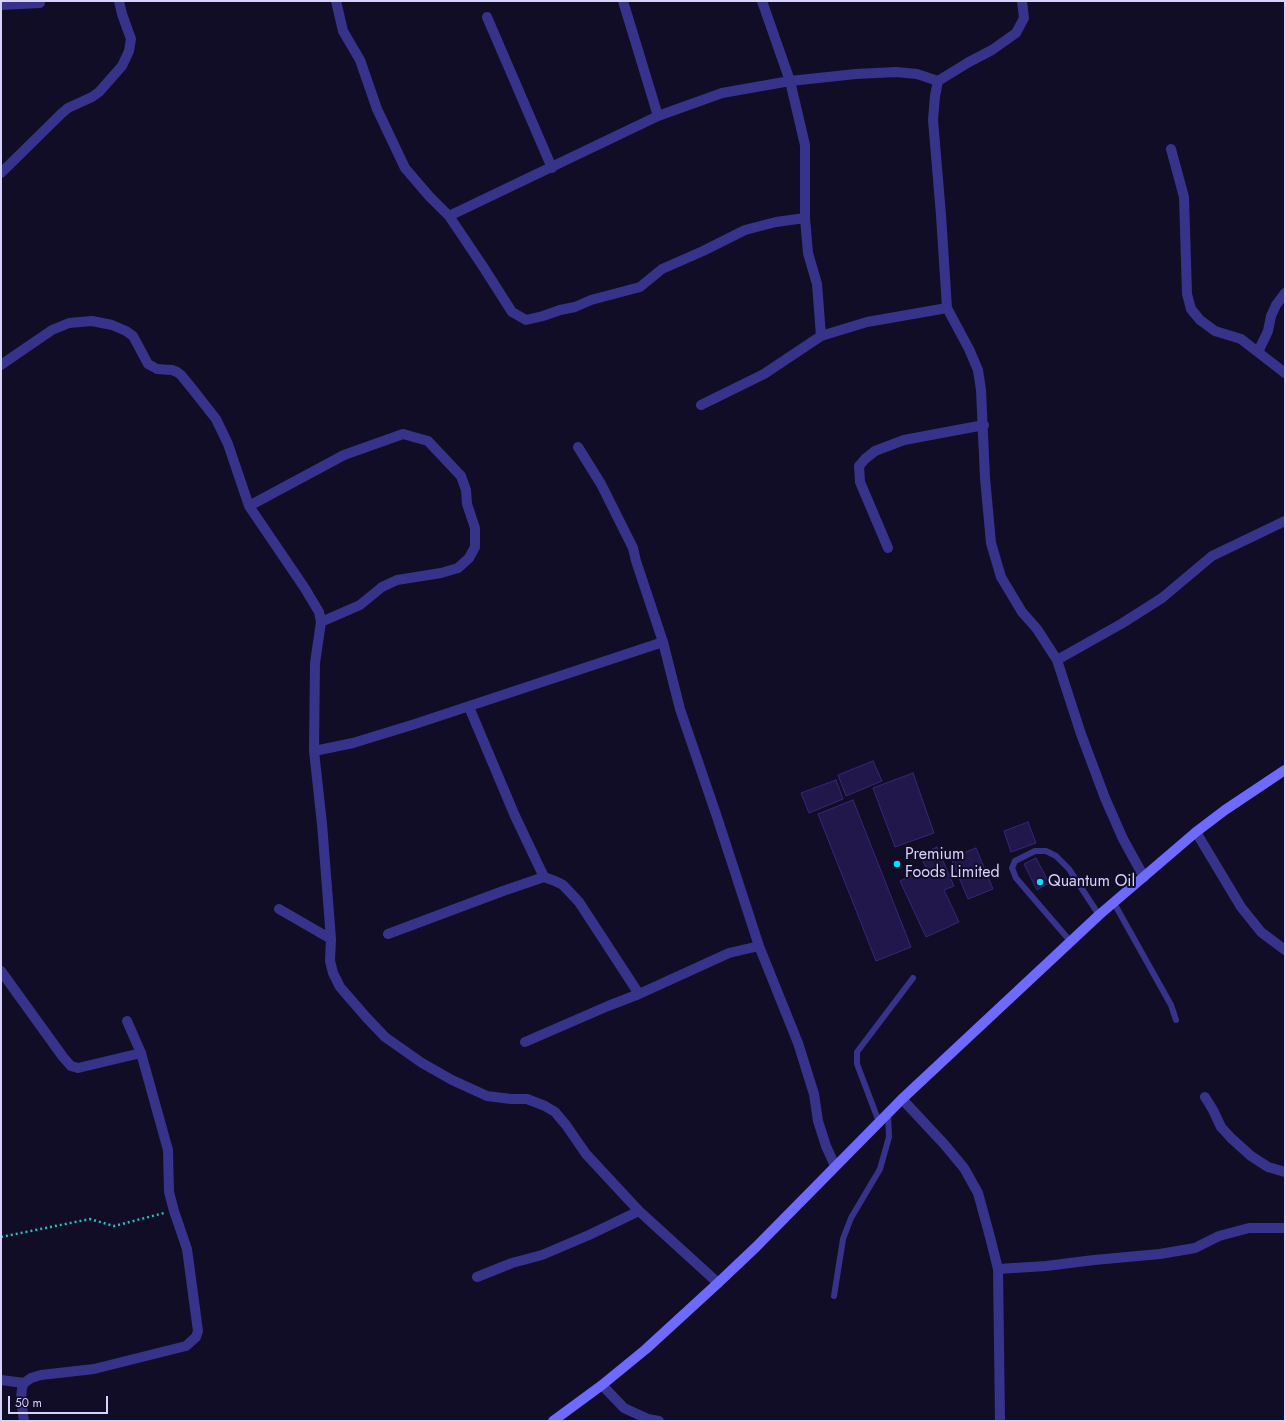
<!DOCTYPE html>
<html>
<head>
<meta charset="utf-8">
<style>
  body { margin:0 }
  #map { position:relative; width:1286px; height:1422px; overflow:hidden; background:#110d27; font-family:Jost,sans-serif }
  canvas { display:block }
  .frame { position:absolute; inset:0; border:2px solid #d8d2ff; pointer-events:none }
  .scale { position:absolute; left:8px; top:1396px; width:100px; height:18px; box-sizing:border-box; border:2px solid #d8d2ff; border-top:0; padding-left:5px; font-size:12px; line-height:14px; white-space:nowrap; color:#d8d2ff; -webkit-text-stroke:3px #110d27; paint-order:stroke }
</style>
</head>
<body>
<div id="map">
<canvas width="1286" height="1422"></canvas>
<div class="frame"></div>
<div class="scale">50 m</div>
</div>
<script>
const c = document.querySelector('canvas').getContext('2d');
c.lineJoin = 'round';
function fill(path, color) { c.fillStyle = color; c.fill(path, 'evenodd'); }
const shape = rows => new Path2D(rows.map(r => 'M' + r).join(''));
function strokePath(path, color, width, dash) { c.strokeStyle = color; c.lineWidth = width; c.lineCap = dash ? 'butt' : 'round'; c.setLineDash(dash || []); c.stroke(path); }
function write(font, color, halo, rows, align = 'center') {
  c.font = font + ' Jost,sans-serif'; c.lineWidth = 4; c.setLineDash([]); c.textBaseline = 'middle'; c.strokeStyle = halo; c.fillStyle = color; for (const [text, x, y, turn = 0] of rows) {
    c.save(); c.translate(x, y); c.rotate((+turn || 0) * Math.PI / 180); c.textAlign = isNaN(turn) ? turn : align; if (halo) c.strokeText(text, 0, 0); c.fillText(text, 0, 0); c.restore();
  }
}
const building = shape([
  [873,761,882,781,846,796,838,775,873,761],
  [913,773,934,833,895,847,873,788,913,773],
  [836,780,843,799,809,813,801,793,836,780],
  [853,800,911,947,876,961,818,814,853,800],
  [1028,822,1036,843,1011,852,1004,831,1028,822],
  [937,847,954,886,944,890,959,922,926,937,900,881,926,868,920,855,937,847],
  [976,848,993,889,968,899,951,858,976,848],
  [1036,858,1049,883,1037,890,1024,864,1036,858]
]);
const path = shape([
  [1,1237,90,1219,114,1226,164,1213]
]);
const service = shape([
  [1114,903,1171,1005,1176,1020],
  [1071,942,1016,878,1012,868,1015,861,1035,851,1046,851,1056,856,1069,869,1099,915],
  [879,1122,857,1064,857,1052,913,978],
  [834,1296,843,1239,851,1218,880,1169,889,1137,888,1113]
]);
const minor = shape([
  [336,1,343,31,360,60,377,109,405,168,429,196,449,216,482,265,512,312,526,320,543,316,560,310,575,307,591,300,640,287,662,269,703,251,745,230,776,222,805,218],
  [623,1,658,116],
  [762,1,790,81,805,145,805,218,808,253,817,284,821,336],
  [1022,1,1024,18,1016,33,992,50,969,62,938,81,935,96,933,120,941,215,947,308,969,349,978,370,981,390,985,478,991,543,1001,577,1022,612,1037,629,1057,660,1081,734,1105,798,1123,839,1144,877],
  [1,5,40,3],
  [487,17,552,168],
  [1171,149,1184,197,1187,294,1191,309,1200,320,1215,331,1241,339,1285,373],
  [1,173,61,114,68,108,92,97,99,92,122,66,129,51,131,39,122,14,119,1],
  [449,216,658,116,722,93,790,81,856,74,896,72,917,74,938,81],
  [1258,352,1268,331,1271,316,1276,305,1285,293],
  [1,365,52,330,69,323,92,321,112,325,126,331,133,336,148,364,157,369,172,370,177,372,181,375,194,391,216,419,228,444,249,506,304,587,319,612,321,622,315,663,314,751,322,824,331,939,330,961,333,973,340,987,366,1017,385,1037,422,1063,452,1080,487,1096,511,1099,527,1099,545,1106,555,1112,566,1125,586,1154,639,1211,718,1283],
  [701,405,764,374,821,336,867,322,947,308],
  [578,447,601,484,633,548,636,561,663,642,680,709,717,817,759,946,798,1043,814,1094,818,1121,826,1146,835,1166],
  [249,506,344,455,403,434,428,441,461,476,466,490,467,504,475,528,475,547,469,558,458,568,441,573,397,580,382,587,360,605,321,622],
  [888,548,860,482,859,466,865,459,875,451,904,440,984,425],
  [1057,660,1121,624,1162,598,1212,556,1285,521],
  [469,707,515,816,544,877,555,881,563,885,579,902,639,994],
  [314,751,353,743,415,724,663,642],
  [1196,832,1241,907,1261,932,1285,950],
  [279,909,331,939],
  [388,934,503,891,544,877],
  [1,971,63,1057,71,1066,78,1068,141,1053],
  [525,1042,608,1006,639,994,729,953,759,946],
  [1205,1097,1213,1110,1221,1127,1231,1138,1251,1156,1268,1167,1285,1172],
  [902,1099,944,1144,964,1168,978,1193,990,1237,998,1269,1000,1421],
  [998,1269,1046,1266,1094,1260,1160,1254,1195,1248,1219,1236,1249,1228,1285,1228],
  [477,1277,512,1263,542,1255,589,1235,639,1211],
  [1,1380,24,1383],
  [602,1385,624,1408,648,1419,659,1421],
  [24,1421,21,1399,22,1388,24,1383,31,1378,41,1375,94,1369,186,1346,196,1337,198,1331,187,1249,174,1211,169,1192,168,1150,141,1053,127,1021]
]);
const secondary = shape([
  [553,1421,602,1385,646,1349,718,1283,756,1247,902,1099,1099,915,1196,832,1225,810,1285,770]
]);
const markers = [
  [897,864,4,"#00e2fd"],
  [1040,882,4,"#00e2fd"]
];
const poiNames = [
  ["Premium",905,855],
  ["Foods Limited",905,873],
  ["Quantum Oil",1048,882]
];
fill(building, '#21174a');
strokePath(building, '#372778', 1);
strokePath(path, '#23c2ba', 2.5, [2, 3]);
strokePath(service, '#37338a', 6);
strokePath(minor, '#37338a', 10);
strokePath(secondary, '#6e69ff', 10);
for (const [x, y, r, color] of markers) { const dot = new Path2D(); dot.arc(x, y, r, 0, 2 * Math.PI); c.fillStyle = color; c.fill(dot); strokePath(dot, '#110d27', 1.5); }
write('16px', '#d8d2ff', '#110d27', poiNames, 'left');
</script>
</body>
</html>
